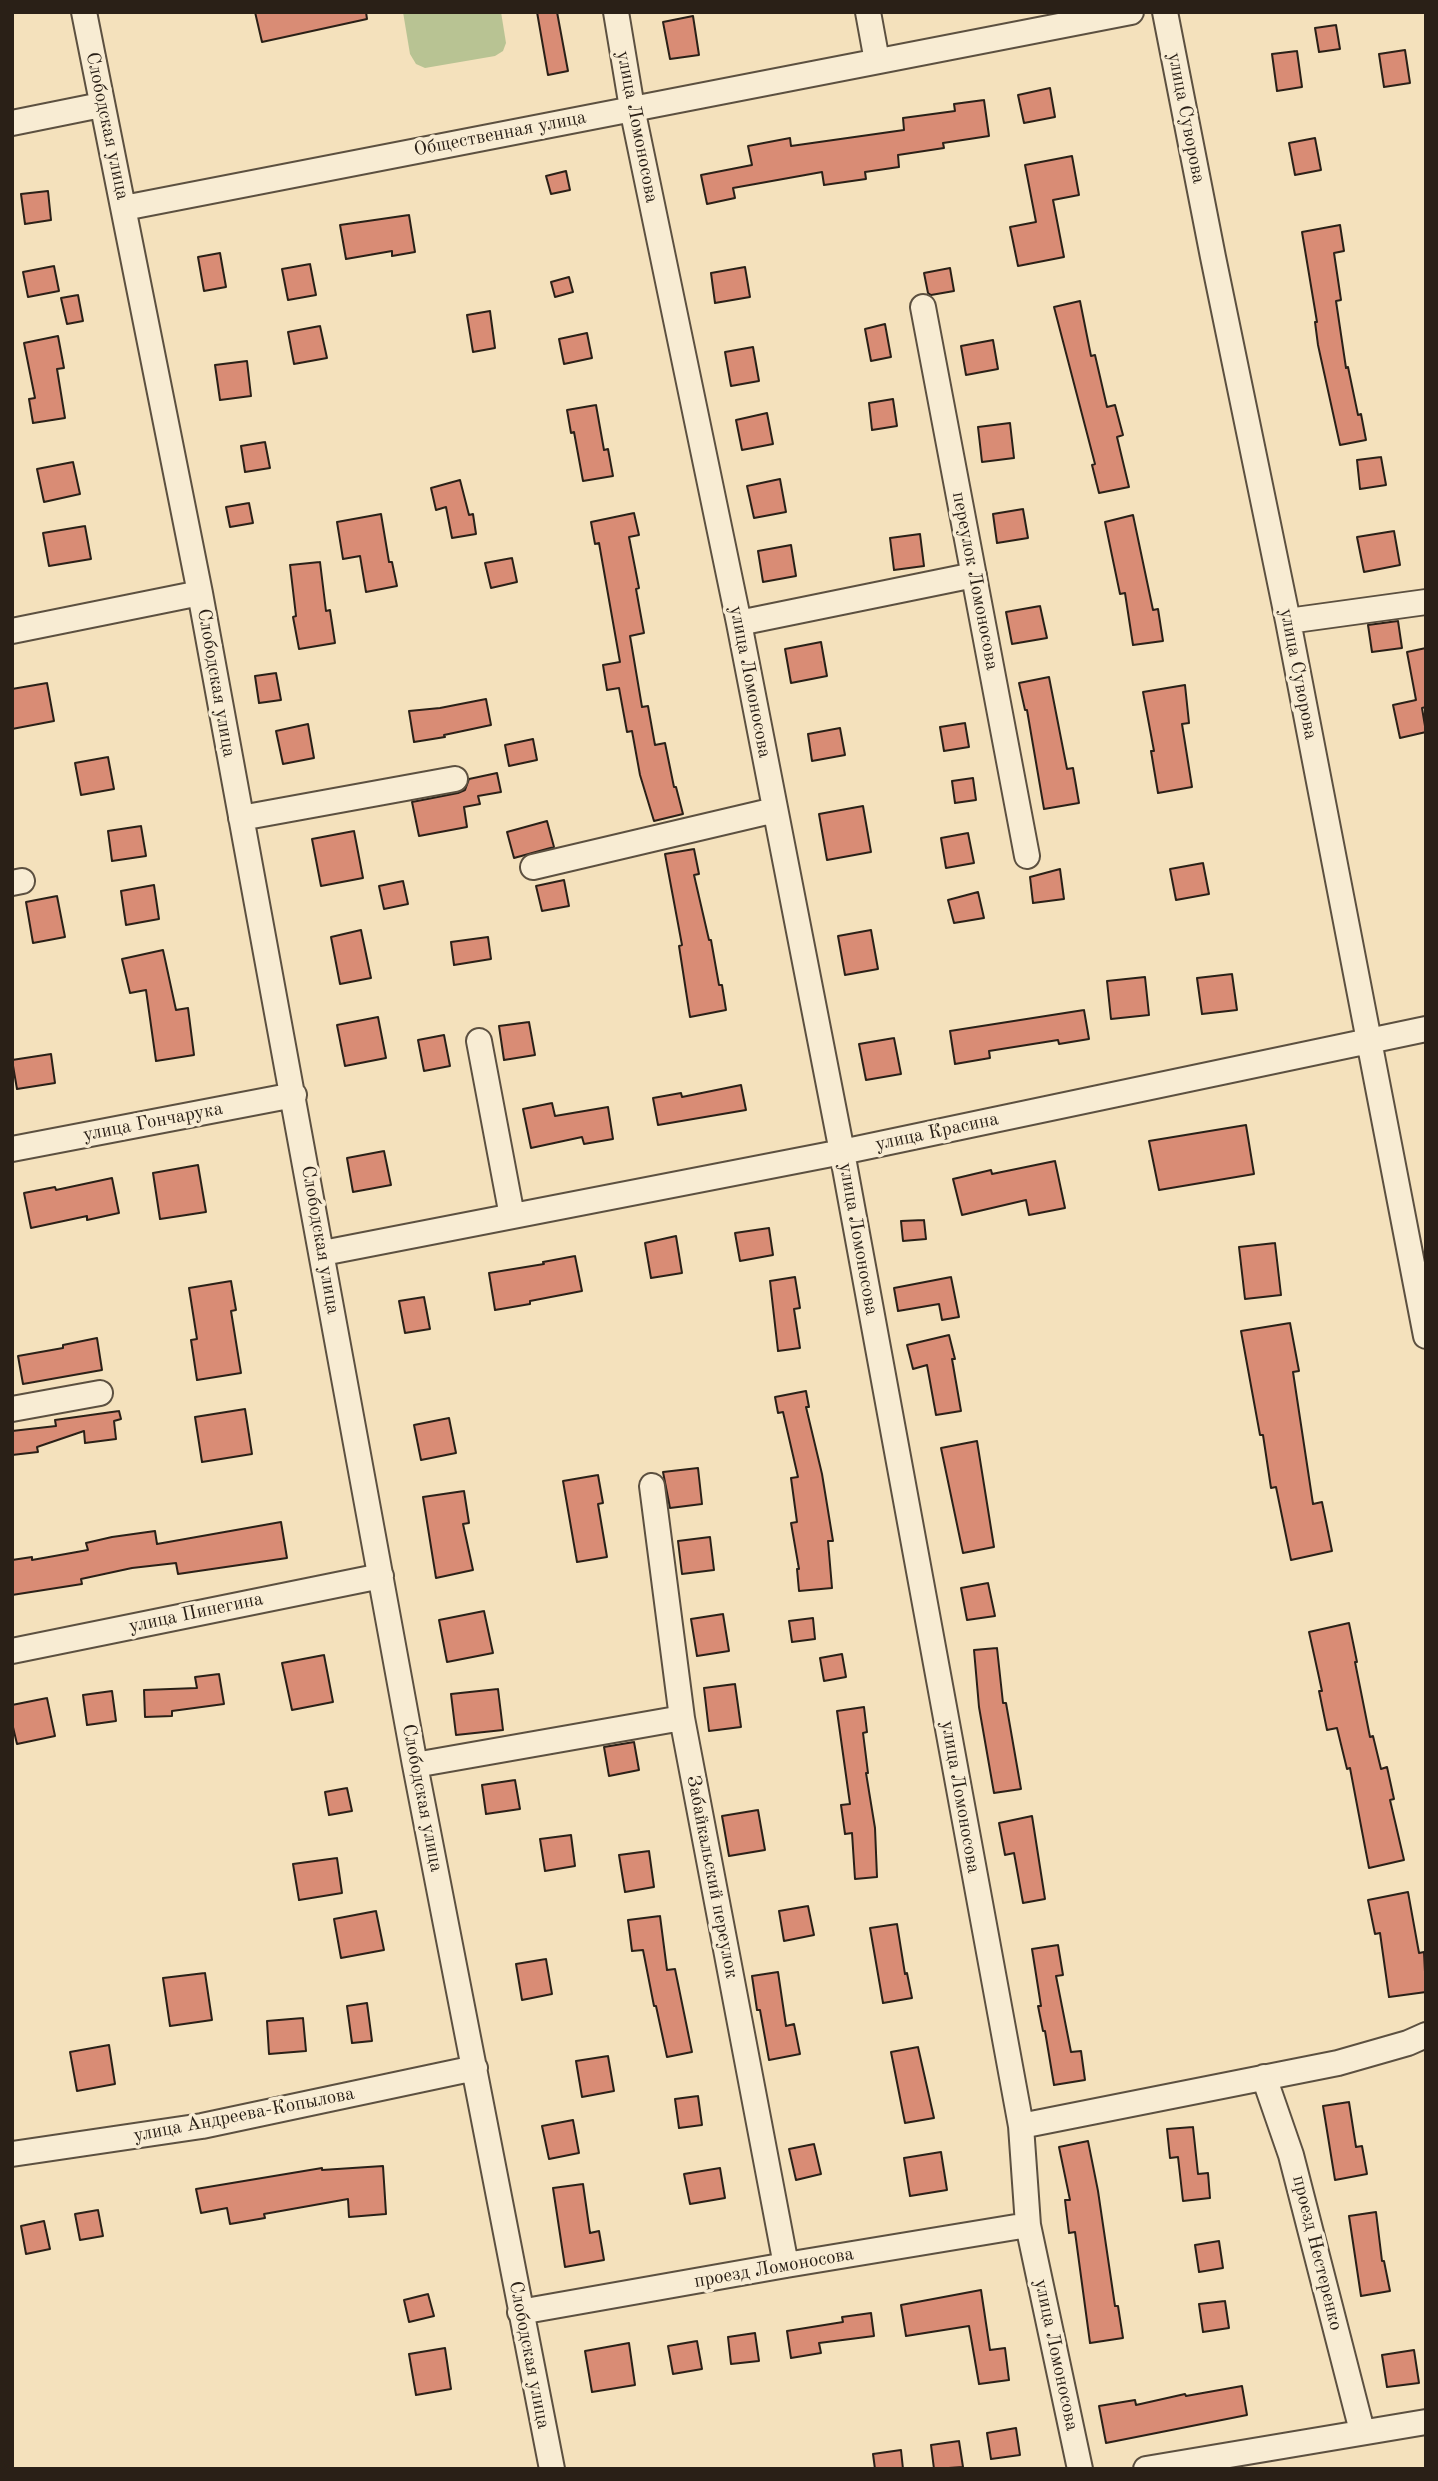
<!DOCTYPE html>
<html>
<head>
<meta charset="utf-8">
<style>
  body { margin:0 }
  #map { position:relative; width:1438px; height:2481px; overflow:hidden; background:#f4e1bc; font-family:"Old Standard TT",serif }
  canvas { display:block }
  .frame { position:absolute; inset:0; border:14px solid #2a2017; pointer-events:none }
</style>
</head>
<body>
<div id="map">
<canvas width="1438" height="2481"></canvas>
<div class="frame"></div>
</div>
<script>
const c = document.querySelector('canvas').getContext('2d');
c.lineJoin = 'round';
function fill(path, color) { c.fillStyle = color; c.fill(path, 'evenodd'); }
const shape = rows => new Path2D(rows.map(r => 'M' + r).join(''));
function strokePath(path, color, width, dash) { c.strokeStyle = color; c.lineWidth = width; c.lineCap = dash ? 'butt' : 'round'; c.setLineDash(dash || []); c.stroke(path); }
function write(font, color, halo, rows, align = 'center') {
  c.font = font + ' "Old Standard TT",serif'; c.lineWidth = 7; c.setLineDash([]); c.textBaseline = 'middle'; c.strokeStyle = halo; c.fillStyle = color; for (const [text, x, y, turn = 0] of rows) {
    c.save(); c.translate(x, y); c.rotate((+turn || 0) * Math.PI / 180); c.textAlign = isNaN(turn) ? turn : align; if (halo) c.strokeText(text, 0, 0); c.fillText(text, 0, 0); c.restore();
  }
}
const green = shape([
  [403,12,501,12,506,43,503,51,495,56,425,68,416,64,410,54]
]);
const building = shape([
  [255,12,366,12,367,19,262,42,255,12],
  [537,12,557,12,568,71,548,75,537,12],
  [693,16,699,55,670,59,663,22,693,16],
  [1336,25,1340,49,1319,52,1315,28,1336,25],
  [1405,50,1410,83,1384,87,1379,54,1405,50],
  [1297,51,1302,87,1277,91,1272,54,1297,51],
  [1050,88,1055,117,1024,123,1018,95,1050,88],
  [984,100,989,136,943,143,944,148,898,155,899,167,865,172,866,179,824,185,822,172,733,188,735,198,707,204,701,175,752,165,748,146,790,138,791,146,904,130,903,118,955,111,954,104,984,100],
  [1315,138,1321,170,1295,175,1289,143,1315,138],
  [1072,156,1079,195,1053,200,1064,257,1018,266,1010,227,1036,222,1025,165,1072,156],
  [566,171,570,190,551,194,546,176,566,171],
  [48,191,51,220,25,224,21,194,48,191],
  [409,215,415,252,392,256,392,251,346,259,340,225,409,215],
  [1340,225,1344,251,1334,253,1341,300,1336,301,1346,368,1348,367,1358,415,1361,414,1366,440,1340,445,1318,345,1315,322,1317,322,1302,232,1340,225],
  [220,253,226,287,204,291,198,257,220,253],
  [310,264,316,295,288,300,282,269,310,264],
  [54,266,59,291,28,297,23,272,54,266],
  [745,267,750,297,715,303,711,273,745,267],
  [950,268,954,291,931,295,928,293,924,273,950,268],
  [569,277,573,292,555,297,551,282,569,277],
  [78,295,83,321,67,324,61,298,78,295],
  [1080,301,1091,356,1095,355,1107,407,1115,405,1123,435,1117,437,1129,487,1099,493,1092,465,1095,464,1054,307,1080,301],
  [490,311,495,348,473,352,467,315,490,311],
  [885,324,891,357,871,361,865,329,885,324],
  [320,326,327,358,294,364,288,332,320,326],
  [587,333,592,358,564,364,559,339,587,333],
  [58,336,64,368,57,369,65,418,33,423,29,399,35,398,24,343,58,336],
  [993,340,998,369,966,375,961,346,993,340],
  [753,347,759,381,731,386,725,352,753,347],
  [247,361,251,396,220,400,215,365,247,361],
  [893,399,897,426,872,430,869,403,893,399],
  [596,405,604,450,608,449,613,476,583,481,574,432,571,433,567,410,596,405],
  [767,413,773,444,742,450,736,420,767,413],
  [1010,423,1014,458,982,462,978,427,1010,423],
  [265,442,270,468,245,472,241,446,265,442],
  [1381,457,1386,485,1360,489,1357,460,1381,457],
  [73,462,80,494,44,502,37,469,73,462],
  [780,479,786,512,754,518,747,486,780,479],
  [460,480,469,515,473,514,476,534,452,538,446,507,436,510,431,488,460,480],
  [249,503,253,523,230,527,226,507,249,503],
  [1023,509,1028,538,997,543,993,514,1023,509],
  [634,513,639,535,629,537,639,588,636,589,644,633,630,636,642,707,648,706,655,745,665,743,674,787,676,787,683,814,654,821,640,775,632,731,627,732,619,688,607,690,603,665,620,662,599,543,595,544,591,522,634,513],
  [381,514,389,562,392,562,397,586,366,592,360,556,343,559,337,522,381,514],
  [1133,515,1153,610,1158,609,1163,641,1133,645,1125,593,1120,594,1105,522,1133,515],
  [85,526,91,559,49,566,43,533,85,526],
  [1394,531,1400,565,1364,572,1357,537,1394,531],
  [920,534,924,566,894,570,890,538,920,534],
  [791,545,796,576,763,582,758,551,791,545],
  [512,558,517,582,491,588,485,563,512,558],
  [320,562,326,611,330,610,335,643,299,649,293,617,296,616,290,565,320,562],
  [1040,606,1047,638,1012,644,1006,612,1040,606],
  [1398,621,1402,648,1372,652,1368,625,1398,621],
  [821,642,827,676,791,683,785,649,821,642],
  [1426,648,1426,707,1422,708,1426,732,1400,738,1393,705,1416,700,1407,652,1426,648],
  [276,673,281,700,259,703,255,676,276,673],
  [1049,677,1067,769,1073,768,1079,803,1044,809,1027,710,1025,710,1019,683,1049,677],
  [47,683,54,721,12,729,12,689,47,683],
  [1185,685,1189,723,1182,724,1192,787,1158,793,1151,751,1154,751,1143,692,1185,685],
  [486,699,491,725,444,735,445,737,414,742,409,711,440,708,486,699],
  [965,723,969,747,944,751,940,727,965,723],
  [308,724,314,758,283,764,276,731,308,724],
  [840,728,845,755,812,761,808,734,840,728],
  [533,739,537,760,509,766,505,745,533,739],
  [108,757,114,789,81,795,75,763,108,757],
  [497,773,501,792,478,796,480,804,464,807,467,827,419,836,412,802,458,793,465,790,469,779,497,773],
  [973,778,976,800,955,803,952,781,973,778],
  [863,806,871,852,827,860,819,814,863,806],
  [547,821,554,847,514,858,507,832,547,821],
  [141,826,146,856,112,861,108,831,141,826],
  [354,831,363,878,321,886,312,839,354,831],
  [968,833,974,863,946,868,941,838,968,833],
  [694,849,699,874,694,875,709,940,711,940,719,985,722,985,726,1010,690,1017,679,946,682,945,665,854,694,849],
  [1203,863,1209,894,1176,900,1170,869,1203,863],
  [1060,869,1064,899,1033,903,1030,877,1060,869],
  [564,880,569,906,542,911,536,886,564,880],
  [403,881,408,904,384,909,379,886,403,881],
  [154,885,159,919,126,925,121,891,154,885],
  [978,892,984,918,954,923,948,900,978,892],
  [57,896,65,937,33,943,26,902,57,896],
  [361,930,371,978,340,984,331,937,361,930],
  [871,930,878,969,845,975,838,936,871,930],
  [488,937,491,959,454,965,451,942,488,937],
  [163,950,176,1010,188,1008,194,1055,156,1061,146,990,130,993,122,959,163,950],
  [1232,974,1237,1010,1202,1014,1197,978,1232,974],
  [1145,977,1149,1015,1111,1019,1107,981,1145,977],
  [1084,1010,1089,1039,1059,1044,1058,1040,989,1051,990,1058,955,1064,950,1031,1084,1010],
  [378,1017,386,1058,345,1066,337,1025,378,1017],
  [529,1022,535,1055,504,1060,499,1026,529,1022],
  [444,1035,450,1066,424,1071,418,1040,444,1035],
  [894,1038,901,1074,866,1080,859,1044,894,1038],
  [51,1054,55,1083,17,1089,12,1060,51,1054],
  [741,1085,746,1110,658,1125,653,1098,681,1093,682,1097,741,1085],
  [552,1103,555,1116,608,1107,613,1139,584,1144,582,1137,531,1148,523,1109,552,1103],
  [1246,1125,1254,1174,1159,1190,1149,1141,1246,1125],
  [384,1151,391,1185,353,1192,347,1158,384,1151],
  [1055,1161,1065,1208,1029,1215,1026,1200,962,1215,953,1179,991,1170,992,1174,1055,1161],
  [198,1165,206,1212,160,1219,153,1173,198,1165],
  [112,1178,119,1213,87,1220,87,1216,31,1228,24,1193,55,1187,56,1190,112,1178],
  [924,1220,926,1239,903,1241,901,1221,924,1220],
  [769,1228,773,1255,740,1261,735,1233,769,1228],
  [676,1236,682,1273,651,1278,645,1243,676,1236],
  [1275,1243,1281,1295,1245,1299,1239,1247,1275,1243],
  [575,1256,582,1291,530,1301,530,1304,495,1310,489,1273,544,1264,543,1262,575,1256],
  [795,1277,800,1308,794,1309,800,1348,778,1351,770,1281,795,1277],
  [951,1277,959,1317,942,1320,939,1304,898,1311,894,1288,951,1277],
  [231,1281,236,1310,231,1311,241,1373,197,1380,191,1340,197,1339,189,1288,231,1281],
  [424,1297,430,1329,405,1333,399,1301,424,1297],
  [1290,1323,1299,1371,1293,1372,1313,1504,1322,1502,1332,1551,1291,1560,1276,1487,1271,1488,1263,1435,1260,1435,1241,1331,1290,1323],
  [949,1335,955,1359,952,1359,961,1411,936,1415,927,1365,913,1369,907,1345,949,1335],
  [97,1338,102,1370,23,1384,18,1356,63,1348,63,1345,97,1338],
  [806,1391,809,1407,806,1407,822,1474,833,1541,828,1541,832,1588,799,1591,797,1569,799,1569,791,1523,797,1522,791,1478,798,1477,783,1412,778,1413,775,1397,806,1391],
  [245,1409,252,1454,202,1462,195,1417,245,1409],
  [119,1411,121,1419,114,1421,116,1439,85,1443,84,1431,37,1447,38,1452,12,1455,12,1431,56,1426,55,1420,119,1411],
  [449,1418,456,1453,421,1460,414,1425,449,1418],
  [977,1441,994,1547,963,1553,941,1448,977,1441],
  [698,1468,702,1504,670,1508,663,1472,698,1468],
  [598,1475,603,1503,598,1504,607,1557,577,1562,563,1481,598,1475],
  [464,1491,469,1523,463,1524,473,1570,436,1578,423,1497,464,1491],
  [281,1522,287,1558,178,1574,176,1563,132,1568,81,1579,82,1584,12,1595,12,1560,32,1557,32,1560,88,1550,86,1543,112,1537,155,1531,157,1544,281,1522],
  [710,1537,714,1570,682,1574,678,1541,710,1537],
  [988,1583,995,1616,967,1620,961,1588,988,1583],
  [484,1611,493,1653,447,1662,439,1620,484,1611],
  [723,1614,729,1651,697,1656,691,1619,723,1614],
  [813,1618,815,1639,792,1642,789,1621,813,1618],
  [1349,1623,1357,1662,1355,1662,1370,1737,1373,1736,1381,1769,1387,1767,1394,1799,1390,1800,1404,1860,1369,1868,1350,1768,1347,1769,1337,1728,1327,1730,1319,1691,1322,1691,1309,1632,1349,1623],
  [997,1648,1003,1703,1006,1703,1021,1789,994,1793,979,1707,974,1650,997,1648],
  [842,1654,846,1677,824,1681,820,1658,842,1654],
  [324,1655,333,1702,292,1710,282,1663,324,1655],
  [219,1674,224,1704,172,1711,172,1716,145,1717,144,1690,197,1688,195,1677,219,1674],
  [735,1684,741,1727,709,1731,704,1688,735,1684],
  [498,1689,503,1730,456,1735,451,1694,498,1689],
  [112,1691,116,1721,87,1725,83,1695,112,1691],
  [47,1698,55,1736,17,1744,12,1723,12,1705,47,1698],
  [864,1707,867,1732,863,1733,868,1773,866,1773,875,1828,877,1877,855,1879,852,1833,845,1834,841,1805,850,1804,837,1711,864,1707],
  [634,1742,639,1770,609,1776,604,1747,634,1742],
  [515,1780,520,1809,486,1814,482,1785,515,1780],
  [347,1788,352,1811,329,1815,325,1792,347,1788],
  [758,1810,765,1850,729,1856,722,1816,758,1810],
  [1032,1816,1045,1899,1023,1903,1014,1853,1005,1855,999,1823,1032,1816],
  [571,1835,575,1866,545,1871,540,1839,571,1835],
  [649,1851,654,1887,625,1892,619,1855,649,1851],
  [337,1858,342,1893,299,1900,293,1864,337,1858],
  [1408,1892,1419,1953,1424,1952,1426,1992,1389,1997,1380,1933,1375,1934,1368,1900,1408,1892],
  [808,1906,814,1935,784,1941,779,1911,808,1906],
  [376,1911,384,1950,341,1958,334,1919,376,1911],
  [660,1916,667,1970,675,1969,692,2052,667,2057,656,2006,654,2006,643,1950,632,1951,628,1920,660,1916],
  [897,1924,905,1974,907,1973,912,1998,883,2003,870,1928,897,1924],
  [1058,1945,1063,1975,1056,1976,1071,2052,1081,2051,1085,2080,1054,2085,1045,2031,1043,2031,1038,2006,1041,2006,1032,1949,1058,1945],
  [546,1959,552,1994,522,2000,516,1964,546,1959],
  [778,1972,786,2026,794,2024,800,2054,769,2060,760,2010,757,2010,752,1976,778,1972],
  [205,1973,212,2020,170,2026,163,1978,205,1973],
  [367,2003,372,2041,352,2043,347,2006,367,2003],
  [303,2018,306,2051,269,2054,267,2021,303,2018],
  [109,2045,115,2084,77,2091,70,2052,109,2045],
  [918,2047,934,2118,905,2123,891,2052,918,2047],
  [608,2056,614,2091,582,2097,576,2061,608,2056],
  [698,2096,702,2125,679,2128,675,2099,698,2096],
  [1349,2102,1356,2147,1362,2146,1367,2174,1335,2180,1323,2106,1349,2102],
  [573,2120,579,2153,549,2159,542,2126,573,2120],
  [1193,2127,1198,2174,1208,2173,1210,2198,1183,2201,1178,2157,1170,2158,1167,2129,1193,2127],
  [1088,2141,1098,2191,1115,2306,1118,2306,1123,2338,1090,2343,1075,2232,1069,2233,1065,2200,1070,2200,1059,2147,1088,2141],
  [814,2144,821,2174,796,2180,789,2149,814,2144],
  [941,2152,947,2190,910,2196,904,2158,941,2152],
  [383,2166,386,2214,349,2217,348,2199,264,2214,265,2218,230,2224,227,2208,201,2213,196,2189,322,2168,322,2170,383,2166],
  [720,2168,725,2198,690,2204,684,2174,720,2168],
  [583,2184,590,2233,599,2231,604,2260,565,2267,553,2188,583,2184],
  [98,2210,103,2236,80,2240,75,2214,98,2210],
  [1376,2212,1382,2261,1384,2261,1390,2291,1361,2296,1349,2216,1376,2212],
  [44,2221,50,2249,26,2254,21,2226,44,2221],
  [1219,2241,1223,2268,1199,2272,1195,2245,1219,2241],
  [981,2290,990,2350,1005,2348,1009,2380,979,2384,969,2326,906,2336,901,2305,981,2290],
  [428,2294,434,2316,409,2322,404,2300,428,2294],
  [1225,2301,1229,2328,1203,2332,1199,2304,1225,2301],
  [871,2313,874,2336,819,2343,821,2353,791,2358,787,2331,843,2322,842,2317,871,2313],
  [755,2333,759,2361,731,2364,728,2337,755,2333],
  [697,2341,702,2369,673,2374,668,2346,697,2341],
  [629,2343,635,2385,592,2392,585,2351,629,2343],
  [445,2348,451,2389,416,2395,409,2354,445,2348],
  [1414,2350,1419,2383,1387,2387,1382,2355,1414,2350],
  [1242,2386,1247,2415,1106,2443,1099,2406,1135,2400,1136,2405,1185,2394,1186,2396,1242,2386],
  [1016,2428,1020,2455,991,2459,987,2433,1016,2428],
  [959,2441,963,2467,934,2469,931,2445,959,2441],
  [901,2450,903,2469,875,2469,873,2454,901,2450]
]);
const minor = shape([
  [84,12,200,593,415,1765,552,2469],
  [616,12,632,108,739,623,842,1152,1021,2126,1028,2225,1080,2469],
  [868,12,877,61],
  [1165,12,1213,257,1288,621,1426,1336],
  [12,123,101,105],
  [124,208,1131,12],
  [923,307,1027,856],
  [1288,621,1426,602],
  [739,623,974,575],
  [12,631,200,593],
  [241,818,455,779],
  [533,867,775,810],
  [12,883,22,881],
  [479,1041,512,1216],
  [12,1149,294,1095],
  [323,1253,842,1152,1426,1029],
  [12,1409,100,1393],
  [652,1486,682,1718,786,2265],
  [12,1651,381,1576],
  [415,1765,682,1718],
  [1264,2077,1291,2155,1362,2431],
  [1021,2126,1338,2063,1408,2043,1426,2035],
  [12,2154,202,2126,475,2068],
  [520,2312,786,2265,1028,2225],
  [1146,2469,1426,2422]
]);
const streetNames = [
  ["улица Суворова",1186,118,79],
  ["Слободская улица",107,126,78],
  ["улица Ломоносова",637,127,79],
  ["Общественная улица",500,134,-11],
  ["переулок Ломоносова",975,581,79],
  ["улица Суворова",1298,674,79],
  ["улица Ломоносова",750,682,79],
  ["Слободская улица",216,683,80],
  ["улица Гончарука",153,1122,-11],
  ["улица Красина",937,1132,-12],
  ["улица Ломоносова",858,1239,80],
  ["Слободская улица",320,1240,80],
  ["улица Пинегина",196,1613,-12],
  ["улица Ломоносова",960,1797,80],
  ["Слободская улица",422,1798,79],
  ["Забайкальский переулок",712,1877,79],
  ["улица Андреева-Копылова",244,2115,-11],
  ["проезд Нестеренко",1317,2253,76],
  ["проезд Ломоносова",774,2268,-10],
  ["Слободская улица",529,2355,79],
  ["улица Ломоносова",1056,2355,78]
];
fill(green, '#b8c393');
fill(building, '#d98c75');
strokePath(building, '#2a2017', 2);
strokePath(minor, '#5c5040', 28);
strokePath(minor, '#f8ecd3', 24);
write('19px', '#2a2017', '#f8ecd3', streetNames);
</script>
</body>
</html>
